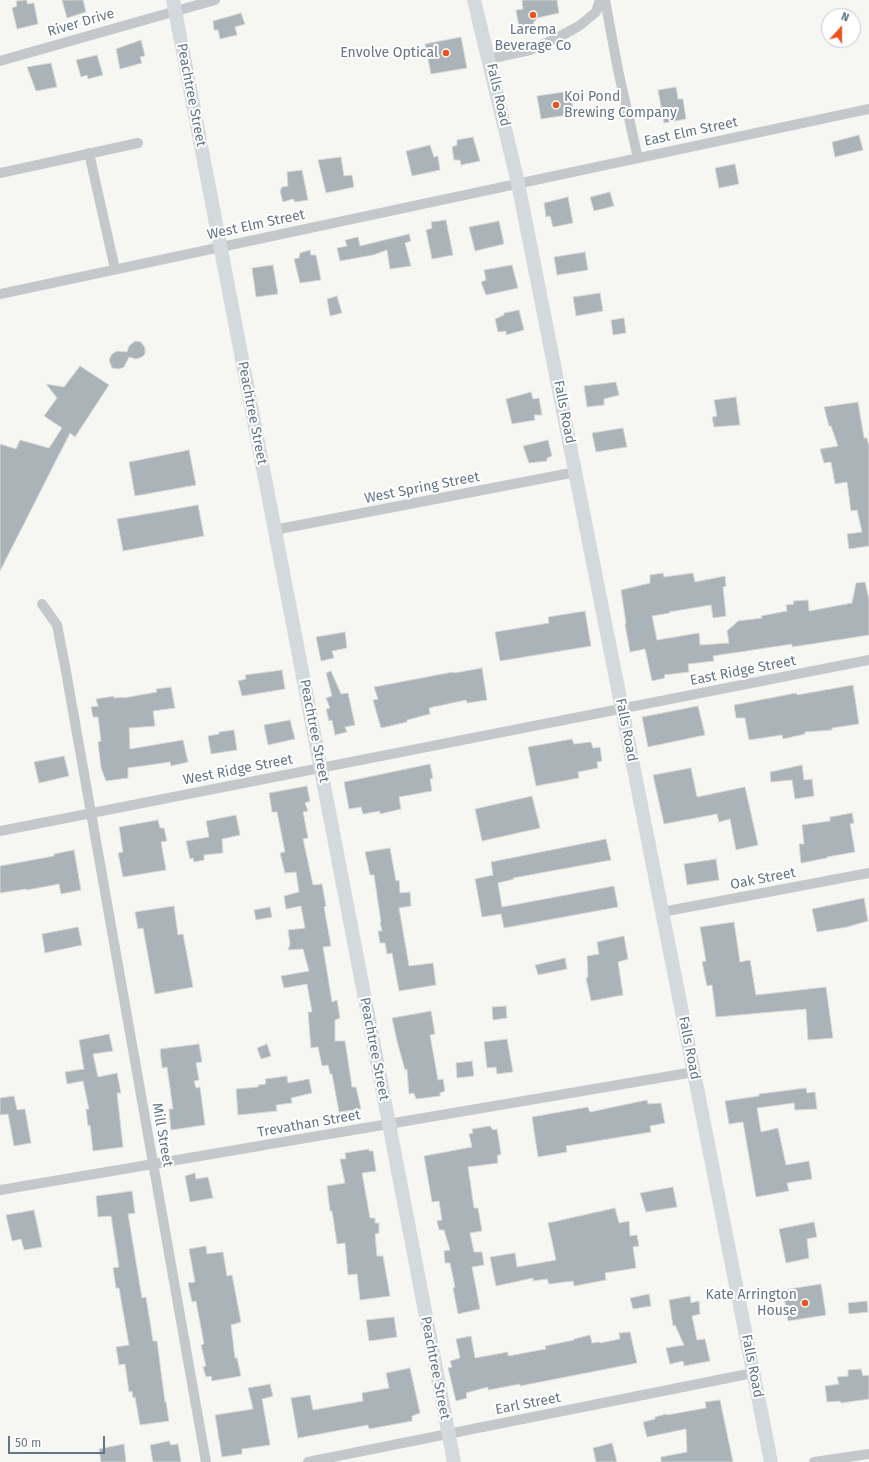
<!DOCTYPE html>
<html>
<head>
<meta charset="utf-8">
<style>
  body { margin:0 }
  #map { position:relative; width:869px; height:1462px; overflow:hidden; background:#f6f7f3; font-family:"Fira Sans",sans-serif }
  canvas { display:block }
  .north { position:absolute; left:821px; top:8px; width:40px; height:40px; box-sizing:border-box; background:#fff; border:1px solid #c1c8cf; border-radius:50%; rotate:21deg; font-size:11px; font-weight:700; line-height:16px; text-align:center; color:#647686 }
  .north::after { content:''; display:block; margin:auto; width:14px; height:18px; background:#ed521c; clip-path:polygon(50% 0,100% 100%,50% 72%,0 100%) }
  .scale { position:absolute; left:8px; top:1436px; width:97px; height:18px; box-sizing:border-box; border:2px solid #647686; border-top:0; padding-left:5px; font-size:12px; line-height:14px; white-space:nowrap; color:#647686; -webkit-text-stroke:3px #fff; paint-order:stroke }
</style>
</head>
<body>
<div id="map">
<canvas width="869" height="1462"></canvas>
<div class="north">N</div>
<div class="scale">50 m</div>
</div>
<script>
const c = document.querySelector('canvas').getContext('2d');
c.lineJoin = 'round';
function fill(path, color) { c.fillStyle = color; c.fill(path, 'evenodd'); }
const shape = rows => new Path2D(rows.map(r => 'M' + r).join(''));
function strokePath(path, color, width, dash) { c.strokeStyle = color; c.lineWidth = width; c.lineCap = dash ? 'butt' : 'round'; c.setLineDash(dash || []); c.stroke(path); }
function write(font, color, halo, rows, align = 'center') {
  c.font = font + ' "Fira Sans",sans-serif'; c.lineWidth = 4; c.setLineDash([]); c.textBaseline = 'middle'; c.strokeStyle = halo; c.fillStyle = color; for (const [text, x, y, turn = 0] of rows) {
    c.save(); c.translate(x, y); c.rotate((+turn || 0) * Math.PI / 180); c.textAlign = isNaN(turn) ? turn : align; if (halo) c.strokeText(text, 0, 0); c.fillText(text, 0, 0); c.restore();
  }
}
const building = shape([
  [27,0,27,4,34,3,38,24,17,29,12,8,17,6,16,1,27,0],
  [62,0,83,0,86,12,67,18,62,0],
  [522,0,557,0,559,13,537,18,532,25,519,27,516,10,523,9,522,0],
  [241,13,245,24,235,27,237,35,220,39,218,30,214,30,213,21,241,13],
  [461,37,467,68,431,74,425,44,461,37],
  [141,40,145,56,140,57,142,63,120,69,116,49,141,40],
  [97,55,103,75,88,79,87,75,81,77,76,60,97,55],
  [51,63,57,87,36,91,27,67,51,63],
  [676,87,678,99,683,99,686,119,664,123,658,90,676,87],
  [570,91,574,114,541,119,537,96,570,91],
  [859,135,863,150,835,157,832,142,859,135],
  [473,137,480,161,461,165,460,160,454,160,452,147,457,145,457,140,473,137],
  [430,145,434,157,438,156,440,170,412,176,406,151,430,145],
  [341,157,344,176,352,175,354,187,326,193,318,160,341,157],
  [735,164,739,184,719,188,715,168,735,164],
  [302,170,308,200,295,202,293,199,283,202,280,191,282,187,288,186,287,172,302,170],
  [610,192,614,206,594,211,590,197,610,192],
  [568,197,573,223,553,227,550,216,546,217,544,203,568,197],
  [446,220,453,255,432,259,426,230,432,228,431,222,446,220],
  [499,221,504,244,475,251,469,227,499,221],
  [409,234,411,241,405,243,411,266,390,269,387,250,373,255,340,261,337,248,347,246,345,240,358,237,360,246,409,234],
  [310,250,311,255,316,255,321,280,300,283,294,259,299,258,300,253,310,250],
  [585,252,588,270,557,275,554,257,585,252],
  [273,265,278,294,256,297,252,268,273,265],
  [512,265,518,288,486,295,481,282,486,280,484,270,512,265],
  [600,293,603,311,576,316,573,297,600,293],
  [337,296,342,313,330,316,327,299,337,296],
  [519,310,524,330,506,335,506,331,498,332,495,319,504,315,504,313,519,310],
  [624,318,626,333,613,335,611,320,624,318],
  [135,341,141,342,145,348,145,354,142,357,136,359,129,357,124,367,119,369,112,368,109,360,112,354,117,351,127,352,129,346,135,341],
  [80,366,109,385,75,437,70,433,0,571,0,444,16,449,20,440,49,448,62,428,44,416,57,398,46,384,64,387,80,366],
  [616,382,619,395,604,399,604,405,587,407,584,386,616,382],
  [531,392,533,399,539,398,542,415,534,415,535,420,512,424,506,399,531,392],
  [736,397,740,425,714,427,712,417,717,416,714,400,736,397],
  [858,402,864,438,867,438,869,446,869,546,849,549,847,534,862,532,857,510,851,511,847,482,835,484,831,462,824,463,820,449,838,446,831,426,829,426,824,407,858,402],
  [623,428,627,447,596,452,592,433,623,428],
  [548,440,552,456,547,458,547,461,529,463,523,446,548,440],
  [189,450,196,485,135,496,129,462,189,450],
  [198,505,204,536,123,551,117,519,198,505],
  [663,573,664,577,693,573,695,582,725,576,726,586,723,587,726,616,713,618,711,605,669,612,670,613,652,616,657,640,699,633,700,645,729,643,727,631,738,621,762,618,761,616,787,611,786,605,794,604,793,601,808,600,809,611,852,603,856,583,865,582,869,599,869,635,792,647,792,644,713,656,714,661,688,664,689,672,664,675,665,678,652,681,645,649,630,652,625,624,626,623,621,590,650,583,650,575,663,573],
  [585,611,591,646,500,661,495,632,549,623,548,617,585,611],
  [345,632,347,648,332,651,334,658,321,661,316,637,345,632],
  [482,668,487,700,467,703,466,700,429,708,430,714,407,720,407,722,381,728,373,700,378,699,374,687,453,672,454,673,482,668],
  [282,670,285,689,242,696,238,681,246,679,245,675,282,670],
  [331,671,341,694,348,693,355,725,345,727,347,732,335,735,332,720,329,721,326,709,330,708,326,698,332,696,326,673,331,671],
  [853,685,859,724,832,728,832,730,805,732,805,734,783,739,782,735,749,740,745,718,736,718,734,705,796,693,797,695,853,685],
  [171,687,175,708,153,711,155,726,129,728,130,749,183,740,188,762,171,766,170,762,128,768,128,778,106,781,101,768,98,742,101,741,98,717,93,717,91,707,98,706,96,699,114,696,114,698,123,697,123,698,157,692,156,689,171,687],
  [698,706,705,735,648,747,642,717,698,706],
  [290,720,295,739,268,745,264,725,290,720],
  [234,730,237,750,211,754,208,736,219,734,219,732,234,730],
  [572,739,574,744,591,742,593,748,600,747,602,761,597,762,598,768,578,772,579,778,536,786,528,747,572,739],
  [64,756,69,776,39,783,34,762,64,756],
  [430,764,433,778,430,779,432,791,399,797,401,809,380,814,380,811,363,814,361,807,349,809,344,782,430,764],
  [802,765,804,780,812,779,814,796,795,799,792,780,771,782,770,772,802,765],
  [691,768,697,797,745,787,758,845,736,850,730,819,719,822,717,814,664,824,653,775,691,768],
  [307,786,310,801,305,803,308,811,303,812,308,838,303,839,313,885,322,884,326,906,324,907,331,946,323,947,332,1002,337,1000,340,1018,335,1020,335,1041,345,1041,352,1087,356,1087,361,1109,339,1112,332,1074,330,1074,328,1065,322,1066,318,1047,311,1048,308,1012,312,1012,307,984,284,988,281,976,309,971,303,949,288,950,290,944,288,930,305,928,301,906,286,909,284,896,299,892,296,872,285,873,280,853,285,852,277,812,272,812,269,793,307,786],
  [532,796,540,828,482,841,475,809,532,796],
  [852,813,854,823,850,824,855,852,827,857,827,858,801,863,799,844,804,844,802,825,830,821,830,817,852,813],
  [236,815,240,835,222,839,223,853,204,855,204,860,194,862,193,858,190,859,186,841,209,837,206,821,236,815],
  [158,820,160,828,164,828,167,841,161,842,166,870,123,877,118,853,123,852,119,827,158,820],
  [606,839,611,860,513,878,514,879,498,883,502,907,614,886,618,907,504,928,501,914,482,917,475,879,493,875,491,862,606,839],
  [390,848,396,881,399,880,400,893,410,892,411,906,399,908,409,966,433,963,436,985,399,991,392,953,387,954,385,943,380,943,378,931,382,931,380,922,381,922,374,875,370,875,365,852,390,848],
  [74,850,81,890,61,894,59,884,27,890,26,889,0,893,0,866,54,856,54,854,74,850],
  [716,859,719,880,687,885,684,864,716,859],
  [864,898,868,921,847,927,817,932,812,909,864,898],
  [174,906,178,935,183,934,193,987,155,994,143,928,138,929,135,912,174,906],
  [270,907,272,917,256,920,254,910,270,907],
  [734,922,740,962,750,960,756,995,826,987,833,1038,808,1040,806,1009,716,1017,712,985,707,986,702,962,706,961,700,927,734,922],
  [78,927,82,945,45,953,42,934,78,927],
  [624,936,628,959,618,962,623,995,591,1001,586,978,588,977,587,956,599,954,597,942,624,936],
  [565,958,567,969,538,975,535,965,565,958],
  [506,1006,507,1018,493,1020,492,1007,506,1006],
  [431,1011,435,1034,430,1035,438,1080,443,1079,445,1091,440,1093,440,1096,416,1099,414,1093,409,1094,407,1069,405,1070,397,1041,392,1018,431,1011],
  [109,1034,113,1051,93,1054,98,1077,117,1073,121,1093,117,1093,123,1147,93,1151,90,1125,88,1126,86,1109,89,1109,83,1081,67,1084,65,1072,84,1069,79,1040,109,1034],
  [507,1039,513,1072,497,1074,496,1067,487,1068,484,1042,507,1039],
  [199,1044,202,1062,196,1063,199,1080,194,1081,196,1088,200,1087,205,1125,171,1130,169,1109,173,1109,167,1067,162,1068,160,1049,199,1044],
  [267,1044,271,1056,261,1059,257,1048,267,1044],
  [472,1061,474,1076,457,1078,456,1063,472,1061],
  [287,1076,288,1083,309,1079,312,1093,291,1098,292,1103,276,1105,277,1111,238,1115,236,1089,258,1087,258,1085,266,1084,265,1079,287,1076],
  [806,1088,807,1093,815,1092,817,1109,795,1110,794,1103,757,1108,761,1132,778,1128,786,1165,809,1161,812,1179,787,1183,789,1191,756,1197,743,1122,729,1124,725,1101,759,1096,759,1094,806,1088],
  [14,1096,17,1110,25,1109,31,1143,14,1146,8,1114,0,1115,0,1098,14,1096],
  [647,1100,648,1104,661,1103,665,1123,650,1126,651,1132,566,1146,567,1152,538,1157,532,1117,588,1107,590,1112,647,1100],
  [490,1126,493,1130,497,1129,501,1154,497,1156,498,1163,468,1167,474,1208,478,1208,482,1231,470,1233,474,1252,482,1252,484,1265,472,1267,480,1309,458,1314,453,1288,455,1287,450,1263,445,1263,444,1251,450,1250,444,1230,439,1230,437,1221,442,1220,439,1201,432,1202,424,1156,472,1147,469,1134,473,1133,472,1129,490,1126],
  [369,1149,369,1151,373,1151,376,1171,362,1173,370,1218,375,1218,375,1223,379,1223,379,1233,375,1234,377,1256,383,1256,390,1296,360,1300,357,1274,348,1275,345,1243,337,1244,332,1211,330,1211,327,1186,345,1183,340,1159,346,1159,345,1153,369,1149],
  [195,1173,196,1179,208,1177,213,1198,190,1202,185,1176,195,1173],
  [673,1187,677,1207,646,1212,640,1193,673,1187],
  [132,1191,135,1213,128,1214,142,1298,146,1297,153,1341,157,1341,165,1402,166,1402,169,1421,140,1425,135,1397,133,1398,132,1391,129,1392,125,1364,119,1365,116,1347,129,1345,119,1288,116,1288,113,1268,119,1267,111,1216,98,1217,96,1196,132,1191],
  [615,1208,619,1223,629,1221,630,1236,637,1235,639,1246,633,1247,636,1268,605,1273,606,1280,574,1286,573,1281,549,1284,547,1279,533,1281,533,1278,496,1286,490,1257,515,1253,517,1267,556,1260,548,1223,615,1208],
  [34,1210,42,1247,24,1250,21,1239,12,1241,6,1215,34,1210],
  [814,1222,817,1237,807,1239,809,1258,786,1263,779,1229,814,1222],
  [206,1246,207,1254,223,1252,227,1276,232,1275,241,1322,231,1325,235,1358,237,1358,241,1376,212,1381,211,1376,206,1377,203,1367,206,1366,201,1345,204,1344,196,1301,192,1302,188,1283,195,1282,189,1249,206,1246],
  [821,1284,826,1315,788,1321,783,1290,821,1284],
  [649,1294,651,1306,633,1309,630,1298,649,1294],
  [690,1296,691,1303,699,1301,700,1314,692,1316,697,1340,705,1339,710,1361,684,1366,683,1361,670,1364,666,1348,684,1345,675,1325,673,1326,669,1300,690,1296],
  [867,1301,868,1312,849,1314,848,1303,867,1301],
  [394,1317,397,1337,369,1341,366,1320,394,1317],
  [630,1332,637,1363,520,1386,520,1384,488,1390,488,1387,466,1393,467,1398,456,1401,448,1368,452,1367,450,1361,460,1358,456,1339,471,1336,475,1358,508,1352,508,1356,546,1349,545,1346,574,1340,574,1339,590,1335,592,1343,599,1342,600,1343,620,1339,619,1333,630,1332],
  [410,1368,420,1413,412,1416,412,1421,369,1429,368,1425,298,1438,291,1398,310,1395,313,1410,363,1401,362,1393,389,1388,386,1373,410,1368],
  [861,1369,863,1376,869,1375,869,1399,841,1403,840,1401,827,1402,825,1386,839,1384,837,1377,848,1376,848,1370,861,1369],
  [270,1384,273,1396,262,1399,270,1445,242,1449,242,1454,222,1457,215,1415,253,1409,248,1388,270,1384],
  [720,1400,733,1462,661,1462,661,1457,687,1452,686,1429,647,1437,643,1422,655,1419,655,1417,666,1414,667,1415,706,1408,705,1402,720,1400],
  [169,1441,171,1445,178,1444,181,1462,153,1462,150,1445,169,1441],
  [612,1443,617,1462,596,1462,593,1448,612,1443],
  [124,1444,126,1462,101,1462,99,1449,124,1444]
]);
const street = shape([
  [605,0,618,70,638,158],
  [489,59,530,50,557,38,579,26,596,12,600,0],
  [0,61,215,0],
  [89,153,115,269],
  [0,173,138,143],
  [0,294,869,109],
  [274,530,576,472],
  [42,604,57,625,65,666,206,1462],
  [0,831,869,660],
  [662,912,869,873],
  [0,1190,694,1072],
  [308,1462,753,1373],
  [814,1462,869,1454]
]);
const secondary = shape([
  [173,0,454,1462],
  [474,0,518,183,771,1462]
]);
const markers = [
  [533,15,4,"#ed521c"],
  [446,53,4,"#ed521c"],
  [556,105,4,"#ed521c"],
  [805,1303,4,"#ed521c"]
];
const streetNames = [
  ["River Drive",81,23,-16],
  ["Peachtree Street",191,95,79],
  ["Falls Road",498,95,77],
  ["East Elm Street",691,132,-12],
  ["West Elm Street",256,225,-12],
  ["Falls Road",564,412,79],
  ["Peachtree Street",252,413,79],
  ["West Spring Street",422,488,-11],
  ["East Ridge Street",743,671,-11],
  ["Falls Road",626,730,79],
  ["Peachtree Street",314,731,79],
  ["West Ridge Street",238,770,-11],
  ["Oak Street",763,879,-11],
  ["Falls Road",689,1048,79],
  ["Peachtree Street",374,1049,79],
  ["Trevathan Street",309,1124,-10],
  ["Mill Street",162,1135,80],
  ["Falls Road",752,1366,79],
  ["Peachtree Street",435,1368,79],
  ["Earl Street",528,1404,-11]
];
const poiNames = [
  ["Larema",533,30,"center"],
  ["Beverage Co",533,46,"center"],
  ["Envolve Optical",438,53],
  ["Koi Pond",564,97,"left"],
  ["Brewing Company",564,113,"left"],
  ["Kate Arrington",797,1295],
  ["House",797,1311]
];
fill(building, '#aab3b8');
strokePath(building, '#d8d8d5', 1);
strokePath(street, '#c4c8cb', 10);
strokePath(secondary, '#d4d9dd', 14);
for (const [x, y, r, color] of markers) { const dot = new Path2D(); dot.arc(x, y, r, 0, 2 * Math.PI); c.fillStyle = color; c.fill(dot); strokePath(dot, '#fff', 1.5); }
write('14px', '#647686', '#fff', streetNames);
write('14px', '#647686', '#fff', poiNames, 'right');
</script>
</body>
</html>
